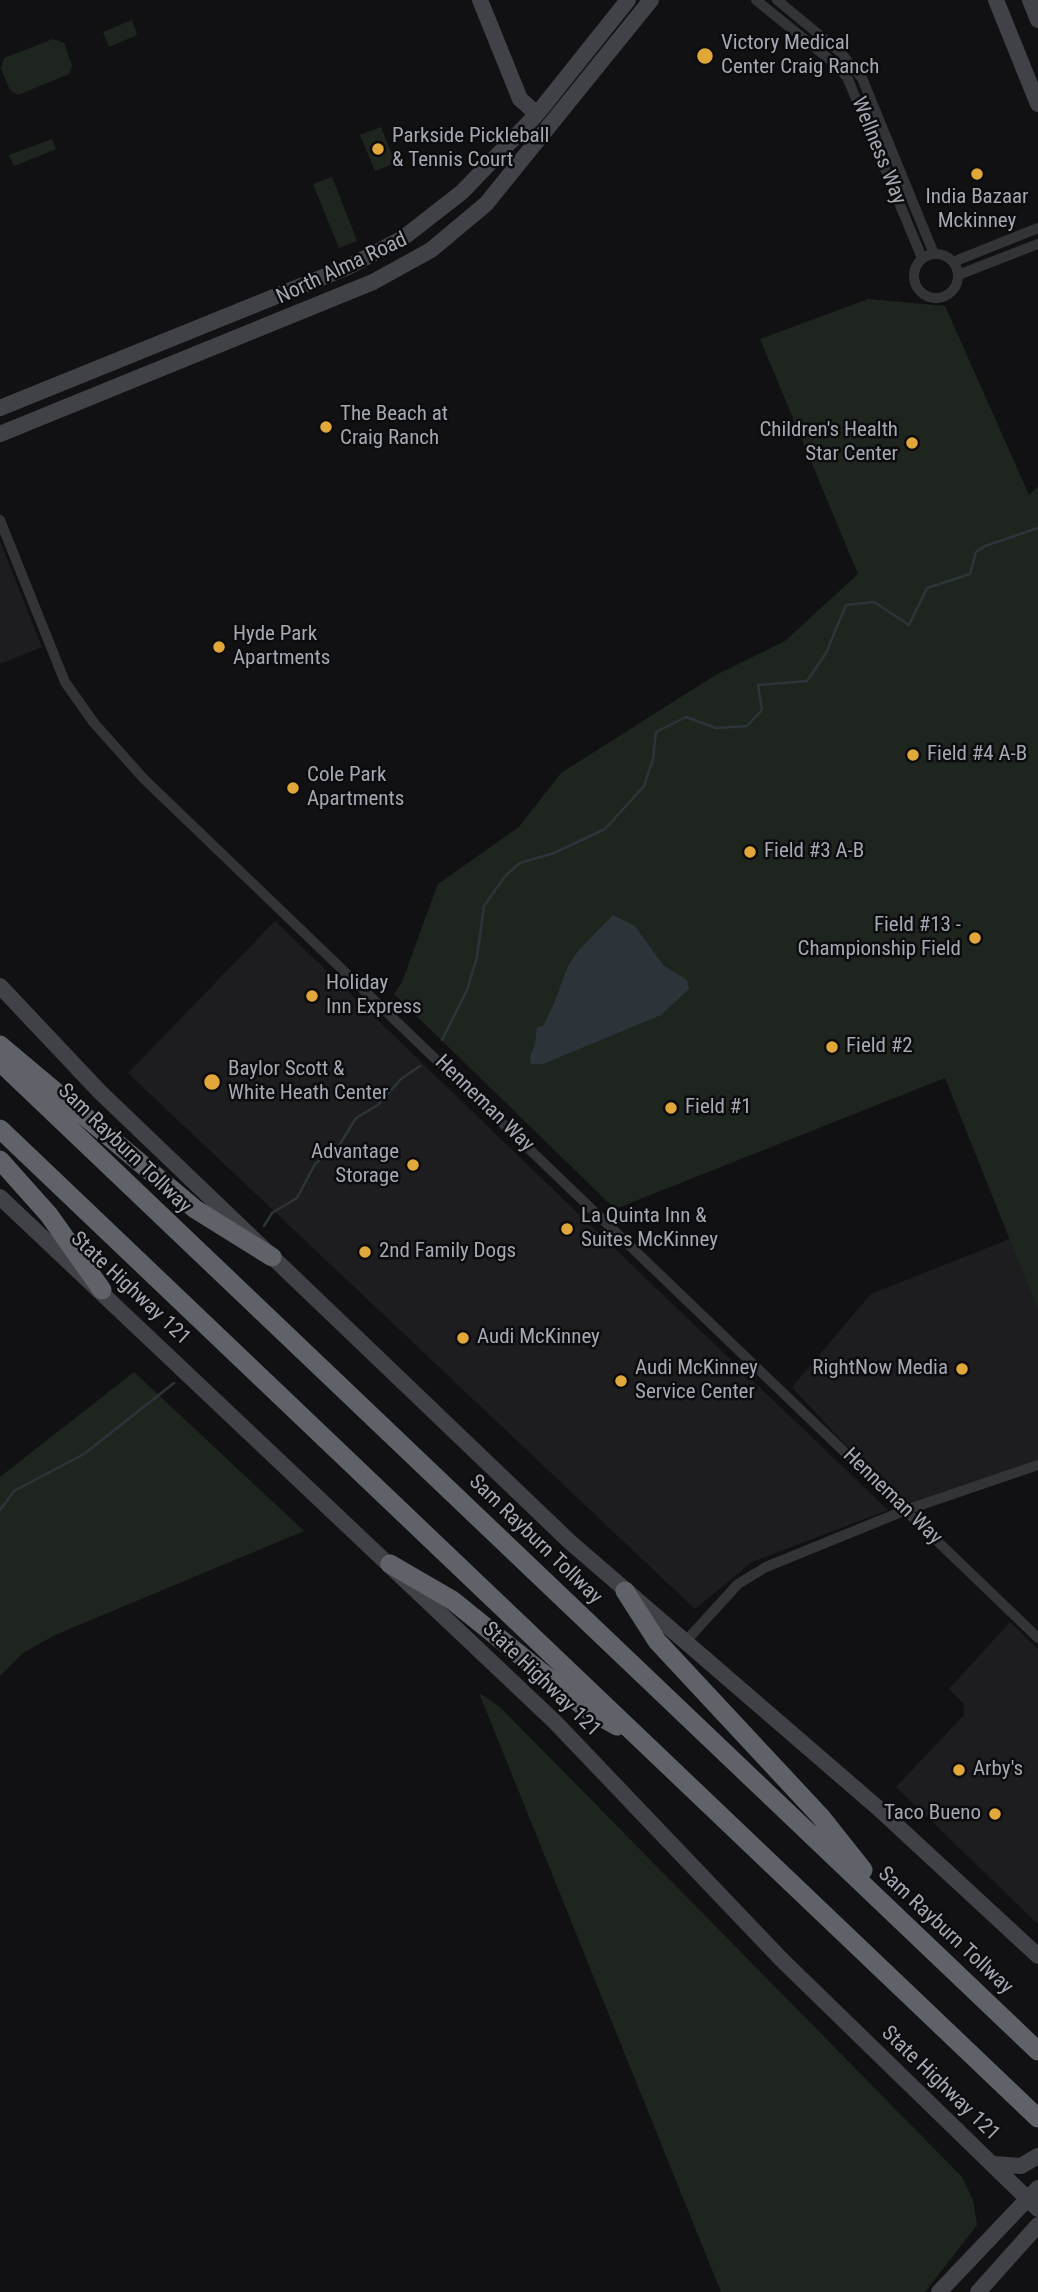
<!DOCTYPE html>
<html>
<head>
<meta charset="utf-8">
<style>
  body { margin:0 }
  canvas { display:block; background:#111113 }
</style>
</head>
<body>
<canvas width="1038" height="2292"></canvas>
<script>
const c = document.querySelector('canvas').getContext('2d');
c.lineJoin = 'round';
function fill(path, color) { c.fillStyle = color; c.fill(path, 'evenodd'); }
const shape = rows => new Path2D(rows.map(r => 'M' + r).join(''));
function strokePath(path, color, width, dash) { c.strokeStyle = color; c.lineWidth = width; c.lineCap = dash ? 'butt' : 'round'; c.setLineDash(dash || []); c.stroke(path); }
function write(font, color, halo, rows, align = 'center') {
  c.font = font + ' "Roboto Condensed",sans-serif'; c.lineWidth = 5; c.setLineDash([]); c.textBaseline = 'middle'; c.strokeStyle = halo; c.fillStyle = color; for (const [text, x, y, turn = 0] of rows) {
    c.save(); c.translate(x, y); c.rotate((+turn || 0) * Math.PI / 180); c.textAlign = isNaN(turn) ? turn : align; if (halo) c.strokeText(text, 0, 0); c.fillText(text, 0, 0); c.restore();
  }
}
const built = shape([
  [0,541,42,647,0,664],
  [275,921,591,1226,888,1510,752,1562,695,1609,128,1073],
  [1010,1239,1038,1310,1038,1465,906,1510,792,1387,871,1294],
  [1010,1622,1038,1649,1038,1924,896,1787,964,1715,963,1703,949,1689]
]);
const green = shape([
  [132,20,137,35,109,47,103,32],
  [53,39,64,43,72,66,69,74,18,95,10,90,1,69,4,58],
  [381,127,395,163,375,171,360,135],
  [52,139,56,149,14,166,9,155],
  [332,177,357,241,339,248,313,184],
  [868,299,945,306,1029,495,1038,487,1038,1310,945,1078,615,1209,394,994,402,982,438,884,519,827,561,773,714,676,785,641,858,574,760,339],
  [134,1372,304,1531,55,1635,23,1653,0,1676,0,1477],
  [479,1693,500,1707,962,2177,973,2200,977,2225,925,2292,721,2292]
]);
const water = shape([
  [613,915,635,926,663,965,687,980,689,989,661,1015,543,1064,531,1064,530,1057,535,1044,537,1027,543,1026,553,1006,568,966,578,951]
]);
const stream = shape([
  [442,1040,467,990,477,957,484,906,506,875,520,863,554,853,605,829,644,786,653,759,656,732,686,717,716,728,747,726,762,710,758,685,807,681,826,653,846,605,874,602,909,625,927,588,970,574,976,552,985,546,1038,528],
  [264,1226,272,1213,297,1198,315,1164,340,1144,356,1118,378,1105,401,1079,420,1066],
  [0,1510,14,1491,84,1454,174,1383]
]);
const street = shape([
  [756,0,834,63,847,77,922,258],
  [777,0,840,52,862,78,934,254],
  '914 276a22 22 0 1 1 44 0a22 22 0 1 1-44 0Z',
  [953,262,1038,228],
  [958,275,1038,244],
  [0,520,65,682,94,723,144,779,1038,1638],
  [684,1643,738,1584,766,1567,906,1510,1038,1465]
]);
const secondary = shape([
  [480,0,520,99,537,114],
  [996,0,1038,104],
  [1030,0,1038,20],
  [0,408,348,267,403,238,462,192,537,114,628,0],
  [0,434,373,282,431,250,486,204,651,0],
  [0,986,100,1092,570,1542,878,1808,1038,1956],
  [0,1197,555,1722,782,1960,1038,2209],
  [993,2164,1021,2166,1038,2156],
  [939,2292,1038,2188],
  [978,2292,1038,2225]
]);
const highway = shape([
  [0,1045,195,1209,272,1257],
  [0,1062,1038,2051],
  [0,1129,1038,2118],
  [0,1160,49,1215,102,1290],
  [390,1564,452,1600,588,1710,617,1726],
  [625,1591,657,1641,821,1817,863,1870]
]);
const markers = [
  [705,56,9,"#e1a73b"],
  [378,149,7,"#e1a73b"],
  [977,174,7,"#e1a73b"],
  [326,427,7,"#e1a73b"],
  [912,443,7,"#e1a73b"],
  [219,647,7,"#e1a73b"],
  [913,755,7,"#e1a73b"],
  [293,788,7,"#e1a73b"],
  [750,852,7,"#e1a73b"],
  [975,938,7,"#e1a73b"],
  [312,996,7,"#e1a73b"],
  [832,1047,7,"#e1a73b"],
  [212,1082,9,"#e1a73b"],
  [671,1108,7,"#e1a73b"],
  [413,1165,7,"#e1a73b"],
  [567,1229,7,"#e1a73b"],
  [365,1252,7,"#e1a73b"],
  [463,1338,7,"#e1a73b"],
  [962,1369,7,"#e1a73b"],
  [621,1381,7,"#e1a73b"],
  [959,1770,7,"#e1a73b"],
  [995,1814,7,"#e1a73b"]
];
const poiNames = [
  ["Victory Medical",721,44],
  ["Center Craig Ranch",721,68],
  ["Parkside Pickleball",392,137],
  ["& Tennis Court",392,161],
  ["India Bazaar",977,198,"center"],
  ["Mckinney",977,222,"center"],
  ["The Beach at",340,415],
  ["Craig Ranch",340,439],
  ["Children's Health",898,431,"right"],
  ["Star Center",898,455,"right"],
  ["Hyde Park",233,635],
  ["Apartments",233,659],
  ["Field #4 A-B",927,755],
  ["Cole Park",307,776],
  ["Apartments",307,800],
  ["Field #3 A-B",764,852],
  ["Field #13 -",961,926,"right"],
  ["Championship Field",961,950,"right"],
  ["Holiday",326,984],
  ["Inn Express",326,1008],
  ["Field #2",846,1047],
  ["Baylor Scott &",228,1070],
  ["White Heath Center",228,1094],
  ["Field #1",685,1108],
  ["Advantage",399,1153,"right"],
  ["Storage",399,1177,"right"],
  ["La Quinta Inn &",581,1217],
  ["Suites McKinney",581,1241],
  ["2nd Family Dogs",379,1252],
  ["Audi McKinney",477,1338],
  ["Audi McKinney",635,1369],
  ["Service Center",635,1393],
  ["RightNow Media",948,1369,"right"],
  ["Arby's",973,1770],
  ["Taco Bueno",981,1814,"right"]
];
const streetNames = [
  ["Wellness Way",878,151,68],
  ["North Alma Road",342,269,-25],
  ["Henneman Way",484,1104,44],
  ["Sam Rayburn Tollway",124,1149,44],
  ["State Highway 121",130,1289,43],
  ["Henneman Way",892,1497,44],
  ["Sam Rayburn Tollway",535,1540,44],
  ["State Highway 121",541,1680,44],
  ["Sam Rayburn Tollway",945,1931,43],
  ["State Highway 121",940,2084,44]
];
fill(built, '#1d1d20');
fill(green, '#1e251f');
fill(water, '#2c343a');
strokePath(stream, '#2c343a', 2.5);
strokePath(street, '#333437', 10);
strokePath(secondary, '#414247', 16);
strokePath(highway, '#5f6268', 19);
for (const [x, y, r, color] of markers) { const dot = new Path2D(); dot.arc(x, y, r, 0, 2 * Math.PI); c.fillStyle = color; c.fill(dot); strokePath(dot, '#0c0c0e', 2.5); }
write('21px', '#a4a8b2', '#0c0c0e', poiNames, 'left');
write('21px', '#a4a8b2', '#0c0c0e', streetNames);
</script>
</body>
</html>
